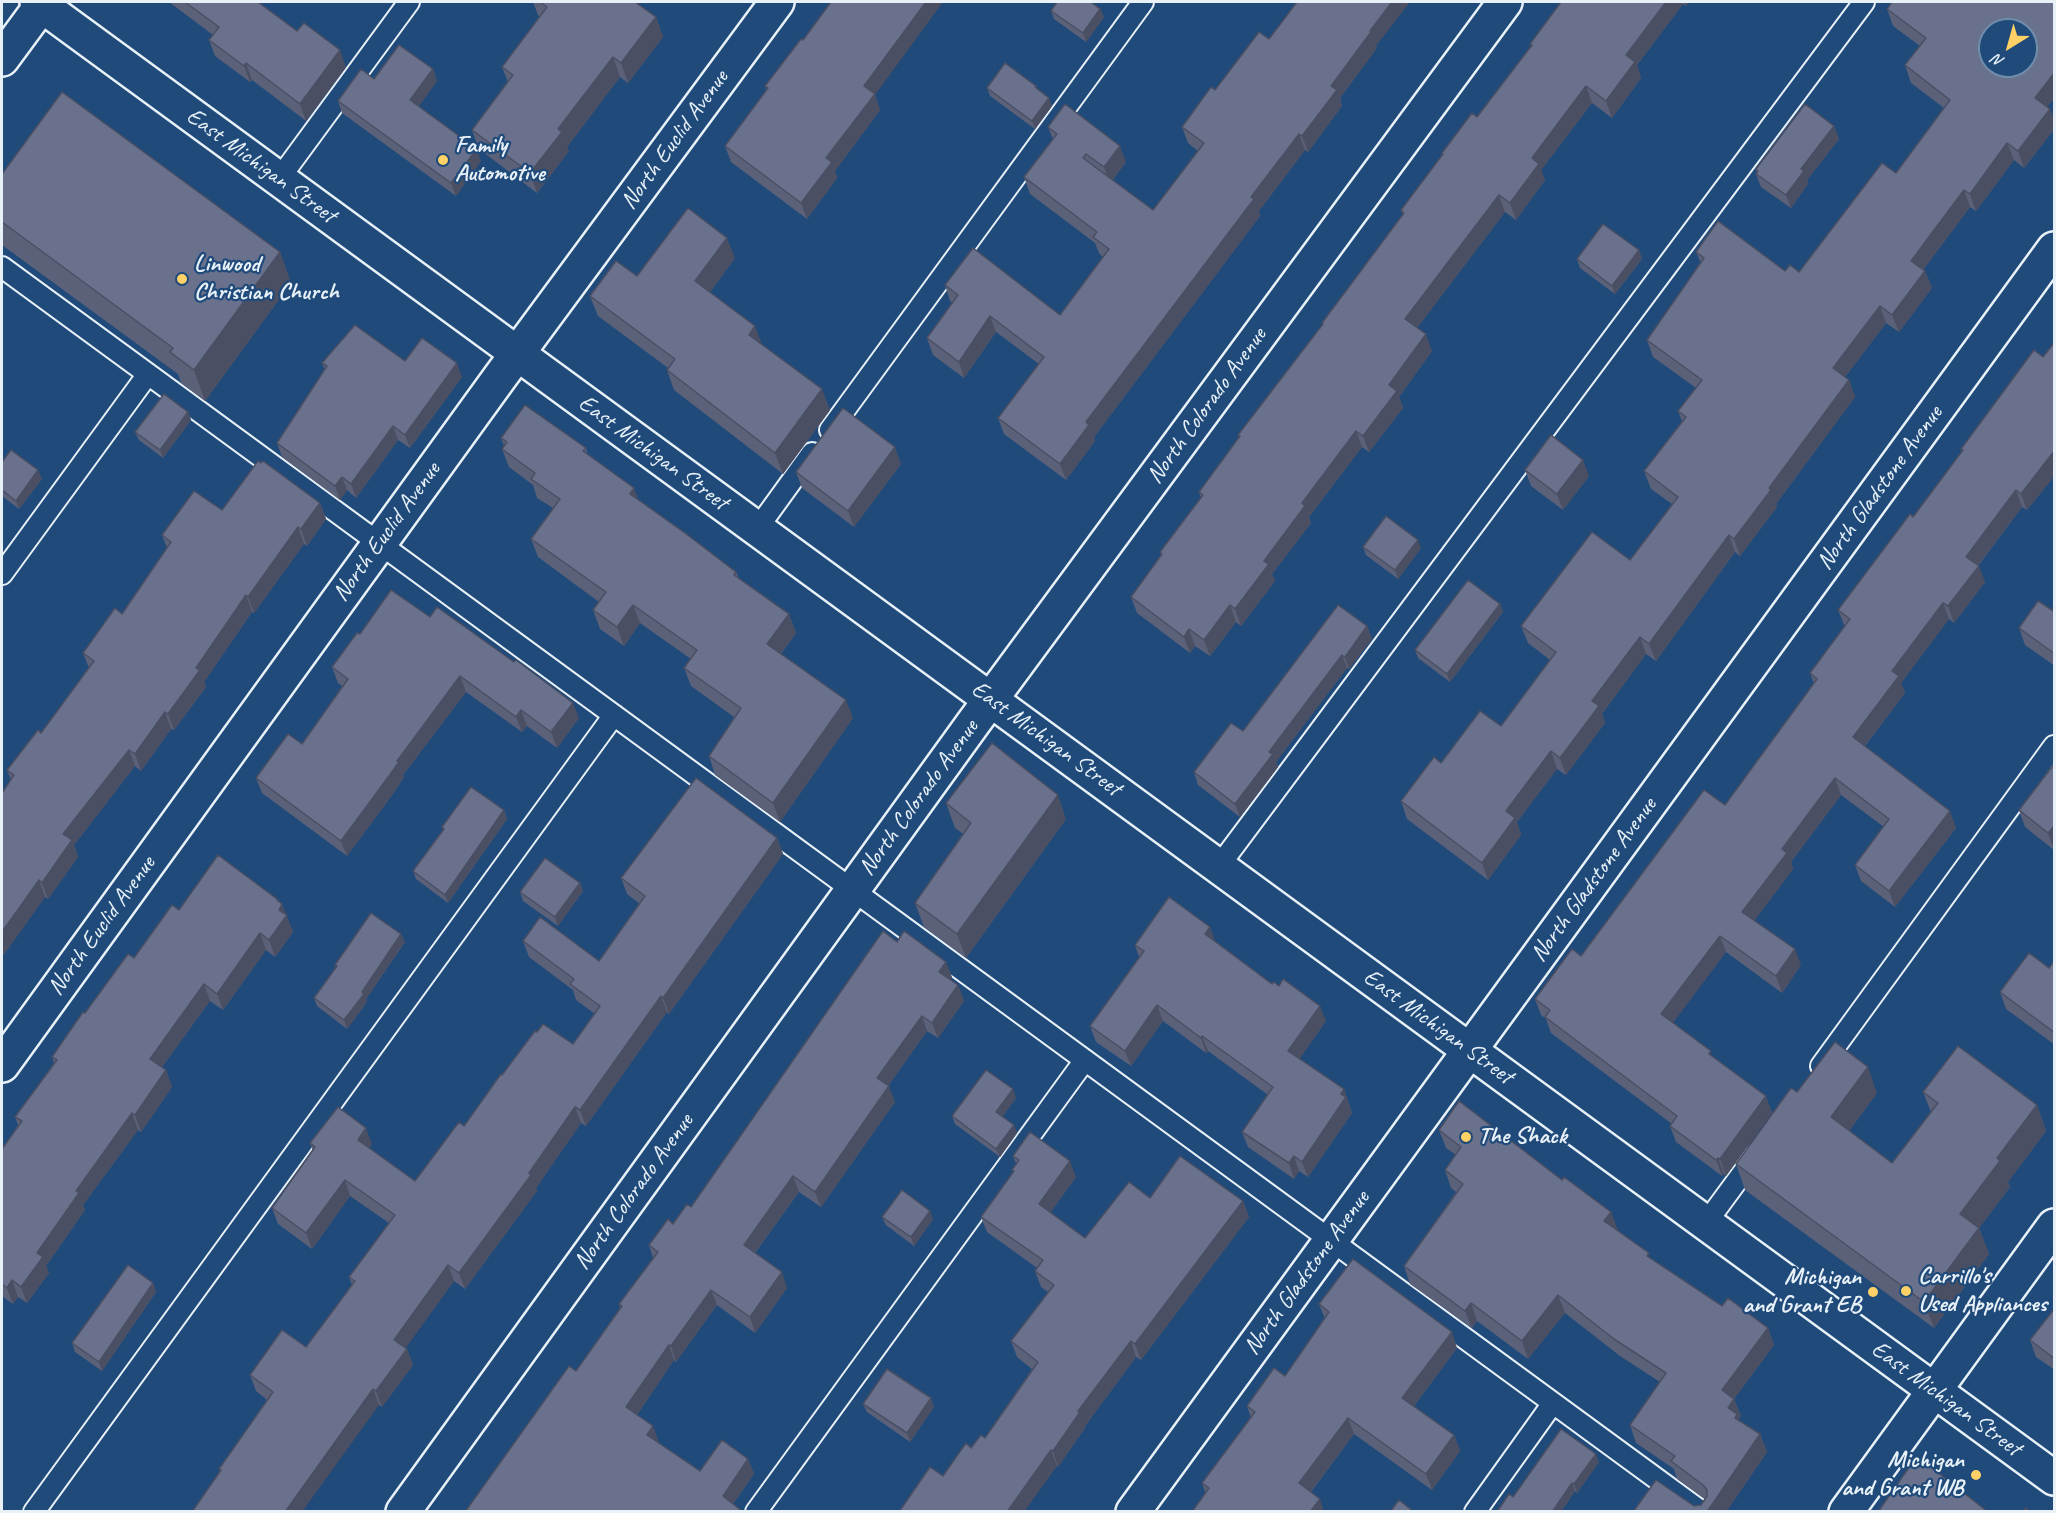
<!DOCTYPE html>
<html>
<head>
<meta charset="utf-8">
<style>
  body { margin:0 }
  #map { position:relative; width:2056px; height:1513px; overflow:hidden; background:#1f4a7a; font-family:Caveat,sans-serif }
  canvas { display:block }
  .frame { position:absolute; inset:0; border:3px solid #e8f1f8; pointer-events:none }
  .north { position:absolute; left:1978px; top:18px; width:60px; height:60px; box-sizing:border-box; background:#1f4a7a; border:2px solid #6f8dac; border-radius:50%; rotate:217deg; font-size:16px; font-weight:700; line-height:24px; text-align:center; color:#e8f1f8 }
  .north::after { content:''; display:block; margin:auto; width:21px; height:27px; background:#ffd166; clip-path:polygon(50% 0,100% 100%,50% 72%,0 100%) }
</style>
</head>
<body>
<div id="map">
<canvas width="2056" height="1513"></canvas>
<div class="frame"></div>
<div class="north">N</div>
</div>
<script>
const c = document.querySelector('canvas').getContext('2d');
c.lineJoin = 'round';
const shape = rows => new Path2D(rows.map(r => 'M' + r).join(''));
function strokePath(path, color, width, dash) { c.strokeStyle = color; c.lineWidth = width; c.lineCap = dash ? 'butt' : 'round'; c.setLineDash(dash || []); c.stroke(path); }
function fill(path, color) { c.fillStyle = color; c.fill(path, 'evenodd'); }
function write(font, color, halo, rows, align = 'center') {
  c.font = font + ' Caveat,sans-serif'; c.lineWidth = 4.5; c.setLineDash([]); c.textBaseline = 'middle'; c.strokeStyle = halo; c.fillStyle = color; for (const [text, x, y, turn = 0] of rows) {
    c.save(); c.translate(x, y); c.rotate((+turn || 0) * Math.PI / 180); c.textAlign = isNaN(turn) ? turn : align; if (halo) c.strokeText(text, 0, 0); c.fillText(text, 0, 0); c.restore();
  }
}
const lane = shape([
  [279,179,409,2],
  [2,267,1702,1512],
  [830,430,1143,2],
  [757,529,812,453],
  [2,574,148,374],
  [1219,866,1864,2],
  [1821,1066,2054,746],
  [1706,1223,1756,1155],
  [34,1512,614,715],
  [756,1512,1085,1060],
  [1475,1512,1553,1403]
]);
const street = shape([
  [2,59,44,2],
  [2,1065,500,377,777,2],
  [403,1512,974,722,1505,2],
  [1133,1512,2054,249],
  [1846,1512,2054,1226]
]);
const secondary = shape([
  [37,2,2054,1478]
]);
const wall = shape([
  [169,2,258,2,346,67,306,121,252,80,250,82,215,56,209,40,213,35],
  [533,2,635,2,656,17,663,37,628,83,620,77,567,147,569,151,537,193,479,149,472,130,508,82,502,67,540,17,538,15],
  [1561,2,1689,2,1686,6,1683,4,1637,65,1641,78,1612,118,1592,103,1541,170,1545,180,1516,220,1505,212,1417,328,1432,351,1399,397,1403,408,1369,452,1362,447,1309,517,1311,523,1272,574,1275,581,1241,626,1236,622,1210,656,1195,646,1190,653,1137,613,1131,597,1161,555,1160,552,1201,498,1199,492,1239,438,1238,435,1323,325,1322,323,1403,215,1401,210,1443,155,1442,153,1477,117,1531,46,1530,44],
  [2055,2,2055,97,2047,107,2050,109,2055,121,2055,128,2024,168,2014,160,1976,211,1970,207,1923,270,1925,271,1932,288,1899,332,1886,323,1845,377,1849,380,1855,397,1776,504,1777,507,1740,556,1735,552,1656,661,1646,654,1602,714,1605,723,1566,775,1557,769,1517,822,1521,835,1488,880,1407,819,1401,801,1441,763,1501,726,1550,660,1528,643,1521,626,1630,560,1672,504,1651,489,1644,471,1682,421,1678,411,1696,388,1653,357,1647,340,1701,263,1696,252,1785,271,1799,272,1896,173,1944,108,1911,83,1905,65,1920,46,1893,26,1887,9],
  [1100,9,1104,17,1086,42,1054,19,1051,11],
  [1269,39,1376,46,1377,48,1340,98,1342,106,1308,152,1305,150,1259,211,1260,216,1094,437,1095,441,1066,480,1004,434,998,418,1039,364,996,332,964,378,933,355,927,338,953,303,950,301,945,285,1060,315,1103,257,1099,253,1095,243,1030,194,1024,177,1053,139,1048,127,1126,162,1112,180,1153,210,1198,151,1188,143,1182,127,1215,90],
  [433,69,437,81,418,107,481,161,456,196,342,113,338,101,374,79],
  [765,86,875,95,880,110,835,171,837,178,807,219,731,162,725,146,767,90],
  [1036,86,1037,89,1052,106,1035,129,990,96,987,88],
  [1834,126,1839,139,1807,180,1808,184,1791,208,1761,187,1756,174,1757,173,1756,169],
  [2,174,280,252,291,283,205,401,181,383,178,374,2,245],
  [1639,250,1642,259,1615,294,1580,268,1577,259],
  [735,258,710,292,762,345,830,410,783,474,674,390,667,370,668,368,598,316,590,296,637,276],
  [2055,342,2055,475,2027,510,2022,507,1978,566,1985,582,1954,623,1949,619,1901,683,1905,693,1865,746,1956,828,1895,907,1861,881,1855,865,1884,827,1841,795,1791,862,1793,869,1754,921,1801,965,1782,993,1726,952,1672,1023,1713,1057,1772,1112,1726,1176,1724,1174,1722,1176,1676,1142,1670,1126,1672,1124,1551,1033,1546,1019,1541,1015,1535,999,1581,956,1725,805,1814,684,1810,673,1845,627,1838,610,1913,517,1962,451,1961,449,2043,357],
  [405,361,462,377,410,448,398,440,356,498,347,490,340,500,282,457,277,443,325,370,322,363],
  [188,412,191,420,163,458,139,440,135,432],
  [501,438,586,448,588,455,638,499,736,572,739,578,789,614,796,633,781,654,853,718,780,822,715,775,709,756,734,717,691,686,684,668,691,659,640,623,624,646,600,629,593,610,599,602,538,557,531,539,553,508,537,498,533,485,509,467,502,449,504,446],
  [2,462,38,470,42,479,19,509,2,496],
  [901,464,854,527,802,488,796,472],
  [1525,470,1589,476,1563,510,1531,486],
  [320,503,326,519,307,546,304,544,254,613,252,612,204,682,206,687,174,730,171,729,141,771,135,766,74,845,78,857,48,899,45,897,2,957,2,793,11,780,7,770,41,733,89,668,83,653,122,614,167,548,162,535,222,510],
  [1363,547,1421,548,1398,579,1366,555],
  [1500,604,1503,612,1450,682,1418,658,1415,650],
  [2055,612,2055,666,2025,645,2019,628],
  [430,617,579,718,557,748,527,726,522,732,466,692,403,775,404,777,395,791,347,856,262,793,256,778,302,744,342,686,338,683,332,667,360,634],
  [1367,626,1372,639,1349,669,1347,668,1276,762,1278,767,1240,817,1198,785,1194,772],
  [2055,763,2054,850,2025,827,2019,810],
  [946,803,1066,819,966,958,924,927,915,903,963,834,955,828],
  [504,810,507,819,448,903,416,879,413,871,443,830,442,827],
  [777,838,783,854,669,1014,667,1012,586,1126,581,1123,536,1188,537,1191,465,1289,454,1281,405,1348,407,1349,413,1365,382,1407,379,1405,220,1472,219,1469,267,1400,256,1391,250,1375,306,1347,352,1285,349,1277,389,1223,350,1196,312,1249,278,1224,272,1208,313,1151,310,1143,372,1144,369,1148,415,1181,464,1126,502,1075,537,1032,573,1044,595,1014,576,1000,573,990,529,957,523,941,599,961,640,904,627,894,621,878],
  [580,883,583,891,558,926,523,901,520,892],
  [278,901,286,915,293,932,275,957,266,950,223,1010,210,1001,162,1067,166,1070,172,1087,141,1132,138,1130,83,1205,85,1210,46,1266,49,1273,27,1303,18,1297,13,1304,2,1296,2,1149,18,1125,15,1117,54,1063,52,1057,85,1013,134,958,179,910],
  [1215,941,1272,984,1326,1021,1299,1059,1344,1089,1352,1113,1308,1177,1299,1171,1294,1179,1248,1147,1242,1132,1268,1095,1208,1051,1206,1053,1163,1021,1131,1066,1096,1042,1090,1026,1139,957,1135,945],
  [405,942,366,999,367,1002,347,1029,317,1006,314,998,336,967,335,965],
  [897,942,952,977,950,980,958,985,964,1001,938,1038,927,1031,888,1086,895,1102,821,1207,799,1192,755,1253,787,1288,755,1333,717,1305,676,1362,674,1360,637,1415,659,1442,658,1443,700,1471,748,1459,754,1474,733,1504,465,1512,576,1371,620,1308,619,1304,653,1258,649,1245,691,1207],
  [2055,960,2055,1045,2006,1009,2000,992,2049,968],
  [1797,1092,1877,1093,1849,1131,1892,1163,1931,1112,1923,1092,2037,1105,2046,1131,2008,1182,2010,1187,1979,1228,1989,1254,1934,1328,1745,1190,1736,1164],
  [1016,1098,1002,1117,1017,1133,1000,1157,955,1124,952,1116],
  [1439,1130,1562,1180,1611,1212,1617,1230,1651,1259,1722,1306,1768,1328,1774,1345,1734,1399,1741,1416,1739,1419,1739,1421,1760,1434,1767,1452,1726,1512,1633,1512,1701,1505,1705,1499,1677,1479,1674,1469,1636,1443,1630,1425,1660,1382,1620,1356,1565,1313,1528,1359,1477,1321,1472,1328,1410,1284,1404,1266,1456,1192,1451,1188,1445,1170,1456,1155,1446,1148],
  [1013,1156,1076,1177,1050,1213,1085,1238,1150,1198,1243,1201,1249,1217,1141,1360,1136,1357,1085,1426,1085,1428,1058,1467,1057,1466,943,1476,971,1448,985,1438,1032,1369,1017,1357,1011,1341,1048,1292,1041,1287,1035,1271,1037,1268,987,1232,981,1217,1013,1172,1012,1170,1016,1164],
  [882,1217,933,1219,914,1246,886,1225],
  [153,1283,156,1292,102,1371,75,1352,72,1343],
  [1319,1304,1457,1348,1414,1406,1454,1435,1460,1451,1432,1490,1354,1434,1311,1492,1205,1492,1202,1483,1251,1418,1247,1406,1285,1376,1325,1319],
  [2055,1308,2055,1370,2036,1357,2030,1340],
  [863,1404,934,1407,910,1442,867,1412],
  [1599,1462,1577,1493,1575,1491,1561,1512,1497,1512,1513,1497]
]);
const shadedWall = shape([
  [926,2,943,2,875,95,880,110,835,171,837,178,807,219,801,203,826,158,864,86],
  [1392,2,1410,2,1376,46,1377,48,1340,98,1342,106,1308,152,1302,136,1331,86],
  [1666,2,1682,2,1683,4,1637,65,1641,78,1612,118,1606,101,1626,55],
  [1684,2,1689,2,1686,6],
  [1100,9,1104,17,1086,42,1083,33],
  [656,17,663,37,628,83,621,63],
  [340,50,346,67,306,121,300,104],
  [613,57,620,77,567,147,569,151,537,193,530,173,558,129],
  [246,63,252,80,250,82,244,66],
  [433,69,437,81,414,113,410,100],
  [2055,72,2055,97,2041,115,2035,98],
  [1586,86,1592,103,1541,170,1545,180,1516,220,1510,203,1532,158],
  [1049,98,1052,106,1035,129,1032,121],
  [2050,109,2055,121,2055,128,2024,168,2018,151],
  [1834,126,1839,139,1807,180,1808,184,1791,208,1786,195,1801,169],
  [1299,134,1305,150,1259,211,1260,216,1094,437,1095,441,1066,480,1060,464,1086,422,1251,197],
  [2007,143,2014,160,1976,211,1970,194],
  [1120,146,1126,162,1110,184,1104,167],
  [477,149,481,161,456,196,451,183],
  [1964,190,1970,207,1917,278,1911,261],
  [1499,195,1505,212,1411,336,1405,319],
  [727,238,735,258,703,301,695,281],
  [1639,250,1642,259,1615,294,1612,286],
  [280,252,291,283,205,401,194,370],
  [1925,271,1932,288,1899,332,1892,315],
  [1880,306,1886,323,1839,385,1833,368],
  [990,316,996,332,964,378,959,362],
  [755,326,763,347,749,335],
  [1426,334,1432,351,1399,397,1403,408,1369,452,1363,436,1389,385],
  [457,363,462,377,410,448,405,435],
  [1849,380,1855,397,1776,504,1777,507,1740,556,1734,539,1769,488],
  [822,389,830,410,783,474,775,453],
  [188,412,191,420,163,458,160,450],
  [393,426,398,440,356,498,351,484],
  [1356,431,1362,447,1309,517,1311,523,1272,574,1275,581,1241,626,1235,609,1264,561,1302,503],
  [895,447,901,464,854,527,848,511],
  [2055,450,2055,475,2027,510,2021,494],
  [1583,460,1589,476,1563,510,1557,494],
  [38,470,42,479,19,509,16,501],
  [342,477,347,490,340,500,335,486],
  [634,488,641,506,630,494],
  [2016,490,2022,507,1972,573,1966,557],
  [320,503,326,519,307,546,301,529],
  [298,527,304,544,254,613,248,597],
  [1729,535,1735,552,1656,661,1649,644],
  [1418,540,1421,548,1398,579,1395,570],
  [1979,566,1985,582,1954,623,1948,606],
  [246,595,252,612,204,682,206,687,174,730,168,714,196,668],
  [1943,603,1949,619,1901,683,1905,693,1859,753,1853,737,1892,671],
  [1500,604,1503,612,1450,682,1447,674],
  [633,605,640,623,624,646,617,627],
  [1230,605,1236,622,1210,656,1204,640],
  [789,614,796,633,774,663,767,644],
  [1367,626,1372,639,1349,669,1345,657],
  [1189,629,1195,646,1190,653,1184,637],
  [1640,637,1646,654,1602,714,1605,723,1566,775,1560,758,1592,701],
  [1342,655,1347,668,1276,762,1278,767,1240,817,1235,804,1269,752],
  [460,676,466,692,403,775,404,777,395,791,347,856,341,841,397,761],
  [846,700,853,718,780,822,773,803],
  [573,703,579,718,557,748,551,732],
  [521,710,527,726,522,732,516,717],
  [165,712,171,729,141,771,135,754],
  [129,750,135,766,74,845,78,857,48,899,42,883,63,834],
  [1551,751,1557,769,1517,822,1521,835,1488,880,1482,863,1506,811],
  [1835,778,1841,795,1791,862,1793,869,1748,929,1742,912,1782,849],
  [1058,795,1066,819,966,958,957,934],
  [504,810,507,819,448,903,445,895],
  [1950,811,1956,828,1895,907,1889,891],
  [2055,825,2054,850,2048,833],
  [777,838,783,854,669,1014,663,998],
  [39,880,45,897,2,957,2,932],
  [580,883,583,891,558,926,555,917],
  [277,899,280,907,282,904,293,932,275,957,269,940,279,910,277,900],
  [1210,927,1216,943,1205,934],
  [260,933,266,950,223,1010,217,994],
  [401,934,405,942,366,999,367,1002,347,1029,344,1020,362,992],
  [1720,936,1726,952,1667,1031,1661,1014],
  [1795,949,1801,965,1782,993,1776,976],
  [946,962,952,977,945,987,939,972],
  [204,984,210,1001,156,1075,150,1059],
  [958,985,964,1001,938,1038,932,1023],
  [661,996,667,1012,586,1126,580,1110],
  [1157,1005,1163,1021,1131,1066,1125,1051],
  [1320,1006,1326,1021,1294,1067,1288,1051],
  [922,1016,927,1031,883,1093,877,1078],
  [1202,1036,1208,1051,1206,1053,1201,1038],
  [1868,1067,1877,1093,1840,1143,1831,1117],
  [166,1070,172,1087,141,1132,135,1115],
  [889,1086,895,1102,821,1207,815,1192],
  [1013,1089,1016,1098,999,1121,996,1112],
  [1344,1089,1352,1113,1308,1177,1302,1162],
  [1766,1096,1772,1112,1726,1176,1720,1159],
  [2037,1105,2046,1131,2008,1182,2010,1187,1970,1240,1960,1214,1997,1158],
  [575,1107,581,1123,536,1188,537,1191,465,1289,459,1273],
  [132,1113,138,1130,83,1205,85,1210,46,1266,49,1273,27,1303,21,1287,37,1253,76,1191],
  [1014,1125,1017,1133,1000,1157,996,1149],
  [366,1128,372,1144,364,1156,358,1140],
  [1294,1156,1299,1171,1294,1179,1289,1163],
  [1718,1158,1724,1174,1722,1176,1716,1160],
  [1070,1161,1076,1177,1045,1220,1039,1204],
  [793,1176,799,1192,749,1260,744,1245],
  [345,1180,350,1196,312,1249,306,1233],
  [1243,1201,1249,1217,1141,1360,1135,1344],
  [930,1211,933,1219,914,1246,911,1237],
  [1611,1212,1618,1230,1610,1239,1604,1221],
  [1979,1228,1989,1254,1934,1328,1924,1302],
  [448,1265,454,1281,400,1356,394,1340],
  [782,1272,787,1288,755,1333,750,1317],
  [12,1280,18,1297,13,1304,7,1288],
  [153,1283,156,1292,102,1371,99,1362],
  [711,1290,717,1305,676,1362,671,1346],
  [1558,1295,1565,1313,1528,1359,1522,1341],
  [1471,1303,1477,1321,1472,1328,1465,1311],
  [1768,1328,1774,1345,1734,1399,1741,1416,1739,1419,1743,1432,1734,1426,1722,1390],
  [1452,1332,1457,1348,1408,1414,1402,1398],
  [1131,1341,1136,1357,1085,1426,1085,1428,1058,1467,1053,1451,1078,1411],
  [669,1345,674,1360,632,1422,626,1407],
  [407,1349,413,1365,382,1407,376,1391],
  [373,1389,379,1405,302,1512,285,1512],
  [931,1398,934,1407,910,1442,907,1433],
  [1348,1418,1354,1434,1305,1499,1299,1483],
  [653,1426,659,1442,653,1450,647,1435],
  [1760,1434,1767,1452,1726,1512,1707,1512],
  [1454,1435,1460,1451,1432,1490,1426,1474],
  [1051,1450,1057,1466,1024,1512,1007,1512],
  [1596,1454,1599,1462,1577,1493,1574,1484],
  [748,1459,754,1474,728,1511,723,1496],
  [1572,1483,1575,1491,1561,1512,1552,1512],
  [1320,1499,1324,1512,1310,1512]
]);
const building = shape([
  [185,2,258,2,297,31,304,23,340,50,300,104,246,63,244,66,209,40,219,27,185,2],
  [540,2,635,2,656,17,621,63,613,57,558,129,562,132,530,173,472,130,513,75,502,67,547,7,540,2],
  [831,2,926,2,864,86,875,94,826,158,832,162,801,203,725,146,768,88,765,86,801,39,803,40,831,2],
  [1057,2,1091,2,1100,9,1083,33,1051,11,1057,2],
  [1297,2,1392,2,1370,31,1371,32,1331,86,1337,90,1302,136,1299,134,1251,197,1254,199,1086,422,1089,425,1060,464,998,418,1044,357,990,316,959,362,927,338,958,295,945,285,973,248,1060,315,1109,249,1093,237,1097,232,1024,177,1057,134,1048,127,1065,104,1120,146,1104,167,1086,154,1083,158,1153,210,1204,143,1182,127,1211,87,1215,90,1259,32,1269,39,1297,2],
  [1561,2,1666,2,1626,55,1635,62,1606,101,1586,86,1532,158,1539,164,1510,203,1499,195,1405,319,1426,334,1389,385,1397,391,1363,436,1356,431,1302,503,1305,506,1264,561,1269,564,1235,609,1230,605,1204,640,1189,629,1184,637,1131,597,1162,554,1160,552,1203,495,1199,492,1240,436,1238,435,1323,324,1322,323,1404,213,1401,210,1443,154,1442,153,1472,113,1477,117,1532,45,1530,44,1561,2],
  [1892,2,2055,2,2055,72,2035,98,2050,109,2018,151,2007,143,1970,194,1964,190,1911,261,1925,271,1892,315,1880,306,1833,368,1849,380,1769,488,1771,490,1734,539,1729,535,1649,644,1640,637,1592,701,1599,706,1560,758,1551,751,1506,811,1515,818,1482,863,1401,801,1434,757,1441,763,1480,711,1501,726,1556,652,1521,626,1592,532,1630,560,1678,497,1644,471,1686,417,1678,411,1702,380,1647,340,1704,258,1696,252,1718,221,1785,271,1790,265,1799,272,1882,163,1896,173,1950,100,1905,65,1926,38,1887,9,1892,2],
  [1990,30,2026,30,2026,66,1990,66,1990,30],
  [399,45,433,69,410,100,477,149,451,183,338,101,361,69,374,79,399,45],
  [1005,63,1036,86,1035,87,1049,98,1032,121,987,88,1005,63],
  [62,92,280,252,194,370,170,352,173,348,2,222,2,174,62,92],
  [1805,104,1834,126,1801,169,1804,171,1786,195,1756,174,1758,171,1756,169,1805,104],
  [688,208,727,238,695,281,755,326,749,335,822,389,775,453,667,370,675,359,590,296,616,261,637,276,688,208],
  [1603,224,1639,250,1612,286,1577,259,1603,224],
  [355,325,405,361,422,338,457,363,405,435,393,426,351,484,342,477,335,486,277,443,327,366,322,363,355,325],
  [2055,342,2055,450,2021,494,2016,490,1966,557,1979,566,1948,606,1943,603,1892,671,1899,676,1853,737,1950,811,1889,891,1855,865,1889,819,1835,778,1782,849,1787,853,1742,912,1795,949,1776,976,1720,936,1661,1014,1711,1051,1709,1054,1766,1096,1720,1159,1718,1158,1716,1160,1670,1126,1677,1116,1545,1017,1550,1010,1535,999,1572,949,1581,956,1704,790,1725,805,1817,679,1810,673,1850,619,1838,610,1910,514,1913,517,1963,450,1961,449,2034,350,2043,357,2055,342],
  [164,394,188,412,160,450,135,432,164,394],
  [525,405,586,448,583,451,634,488,630,494,685,533,736,572,734,575,789,614,767,644,846,700,773,803,709,756,741,708,684,668,697,650,633,605,617,627,593,610,606,592,531,539,560,499,531,479,535,473,502,449,507,442,501,438,525,405],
  [843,408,895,447,848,511,796,472,843,408],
  [1551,435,1583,460,1557,494,1525,470,1551,435],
  [11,450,38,470,16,501,2,490,2,462,11,450],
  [258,461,261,463,263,461,320,503,301,529,298,527,248,597,246,595,196,668,200,670,168,714,165,712,135,754,129,750,63,834,72,840,42,883,39,880,2,932,2,793,14,775,7,770,38,730,41,733,94,661,83,653,115,608,122,614,171,542,162,535,194,491,222,510,258,461],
  [1386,516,1418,540,1395,570,1363,547,1386,516],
  [1468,580,1500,604,1447,674,1415,650,1468,580],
  [391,590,430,617,437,607,514,662,516,660,573,703,551,732,521,710,516,717,460,676,397,761,399,762,389,776,341,841,256,778,288,734,302,744,348,679,332,667,357,633,360,634,391,590],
  [2038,601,2055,612,2055,654,2019,628,2038,601],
  [1338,605,1367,626,1345,657,1342,655,1269,752,1273,754,1235,804,1194,772,1231,723,1243,731,1338,605],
  [992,743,1058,795,957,934,915,903,971,823,946,803,992,743],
  [2055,763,2055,825,2048,833,2019,810,2055,763],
  [696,778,777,838,663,998,661,996,580,1110,575,1107,529,1173,531,1175,459,1273,448,1265,394,1340,407,1349,376,1391,373,1389,285,1512,192,1512,221,1470,219,1469,273,1392,250,1375,282,1330,306,1347,355,1281,349,1277,395,1215,345,1180,306,1233,272,1208,315,1147,310,1143,338,1107,366,1128,358,1140,415,1181,459,1122,464,1126,501,1074,502,1075,535,1031,537,1032,543,1024,573,1044,600,1006,570,984,574,979,523,941,540,917,599,961,645,896,621,878,696,778],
  [471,787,504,810,445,895,413,871,444,829,442,827,471,787],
  [218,855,277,899,277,900,282,904,279,910,287,915,269,940,260,933,217,994,204,984,150,1059,166,1070,135,1115,132,1113,76,1191,79,1193,37,1253,43,1257,21,1287,12,1280,7,1288,2,1284,2,1149,22,1121,15,1117,57,1060,52,1057,83,1012,85,1013,128,954,134,958,172,905,179,910,218,855],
  [545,858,580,883,555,917,520,892,545,858],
  [1169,897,1210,927,1205,934,1272,984,1274,982,1279,986,1283,979,1320,1006,1288,1051,1344,1089,1341,1094,1346,1097,1302,1162,1294,1156,1289,1163,1242,1132,1273,1087,1202,1036,1201,1038,1157,1005,1125,1051,1090,1026,1144,951,1135,945,1169,897],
  [371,913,401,934,362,992,364,994,344,1020,314,998,337,966,335,965,371,913],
  [883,931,897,942,904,931,946,962,939,972,958,985,932,1023,922,1016,877,1078,889,1086,815,1192,793,1176,744,1245,782,1272,750,1317,711,1290,671,1346,669,1345,626,1407,653,1426,647,1435,700,1471,722,1440,748,1459,723,1496,743,1512,465,1512,569,1366,576,1371,622,1306,619,1304,658,1252,649,1245,668,1219,673,1224,687,1204,691,1207,883,931],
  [2029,953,2049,968,2055,960,2055,1033,2000,992,2029,953],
  [1835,1042,1868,1067,1831,1117,1892,1163,1938,1103,1923,1092,1958,1046,2037,1105,1997,1158,2000,1161,1960,1214,1979,1228,1924,1302,1736,1164,1791,1088,1797,1092,1835,1042],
  [986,1070,1013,1089,996,1112,1014,1125,996,1149,952,1116,986,1070],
  [1459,1101,1562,1180,1564,1177,1611,1212,1604,1221,1649,1253,1647,1256,1722,1306,1728,1298,1768,1328,1722,1390,1734,1399,1728,1408,1737,1414,1735,1418,1760,1434,1707,1512,1633,1512,1656,1480,1694,1506,1701,1505,1707,1496,1707,1490,1703,1485,1671,1461,1675,1456,1630,1425,1666,1373,1614,1339,1558,1295,1522,1341,1471,1303,1465,1311,1404,1266,1463,1184,1445,1170,1461,1147,1439,1130,1459,1101],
  [1030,1132,1070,1161,1039,1204,1085,1238,1129,1182,1150,1198,1180,1156,1243,1201,1135,1344,1131,1341,1078,1411,1080,1412,1053,1451,1051,1450,1007,1512,899,1512,930,1467,943,1476,966,1443,971,1448,981,1435,985,1438,1038,1362,1011,1341,1054,1285,1035,1271,1043,1260,981,1217,1014,1171,1012,1170,1019,1160,1013,1156,1030,1132],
  [902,1190,930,1211,911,1237,882,1217,902,1190],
  [1353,1259,1452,1332,1402,1398,1454,1435,1426,1474,1348,1418,1299,1483,1320,1499,1310,1512,1192,1512,1209,1488,1202,1483,1255,1412,1247,1406,1274,1368,1285,1376,1329,1312,1319,1304,1353,1259],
  [128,1265,153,1283,99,1362,72,1343,128,1265],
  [2055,1308,2055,1359,2030,1340,2055,1308],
  [887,1369,931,1398,907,1433,863,1404,887,1369],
  [1561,1429,1596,1454,1574,1484,1572,1483,1552,1512,1497,1512,1509,1494,1513,1497,1561,1429],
  [1917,1456,1988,1512,1878,1512,1917,1456],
  [1399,1500,1414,1512,1390,1512,1399,1500],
  [2026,1508,2031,1512,2023,1512,2026,1508]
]);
const markers = [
  [443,160,6,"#ffd166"],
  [182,279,6,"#ffd166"],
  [1466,1137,6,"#ffd166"],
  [1906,1291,6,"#ffd166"],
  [1873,1292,6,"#ffd166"],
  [1976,1475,6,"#ffd166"]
];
const streetNames = [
  ["North Euclid Avenue",675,140,-54],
  ["East Michigan Street",261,166,36],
  ["North Colorado Avenue",1207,406,-54],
  ["East Michigan Street",653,453,36],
  ["North Gladstone Avenue",1880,488,-54],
  ["North Euclid Avenue",387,532,-54],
  ["East Michigan Street",1046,739,36],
  ["North Colorado Avenue",919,798,-54],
  ["North Gladstone Avenue",1594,880,-54],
  ["North Euclid Avenue",102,926,-54],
  ["East Michigan Street",1438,1027,36],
  ["North Colorado Avenue",634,1192,-54],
  ["North Gladstone Avenue",1307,1273,-54],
  ["East Michigan Street",1946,1399,36]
];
const poiNames = [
  ["Family",455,146],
  ["Automotive",455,174],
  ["Linwood",194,265],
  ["Christian Church",194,293],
  ["The Shack",1478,1137],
  ["Carrillo's",1918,1277],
  ["Used Appliances",1918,1305],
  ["Michigan",1861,1278,"right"],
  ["and Grant EB",1861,1306,"right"],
  ["Michigan",1964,1461,"right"],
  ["and Grant WB",1964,1489,"right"]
];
strokePath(lane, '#e8f1f8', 24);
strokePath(street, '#e8f1f8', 38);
strokePath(secondary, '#e8f1f8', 38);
strokePath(lane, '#1f4a7a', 20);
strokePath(street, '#1f4a7a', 33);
strokePath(secondary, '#1f4a7a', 33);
fill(wall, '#5b6179');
fill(shadedWall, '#4a4f63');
fill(building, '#6a718d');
strokePath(building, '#4a4f63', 1.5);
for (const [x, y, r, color] of markers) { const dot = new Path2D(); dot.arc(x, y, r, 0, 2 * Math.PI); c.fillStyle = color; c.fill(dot); strokePath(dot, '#1f4a7a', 2); }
write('24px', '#e8f1f8', '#1f4a7a', streetNames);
write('bold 24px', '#e8f1f8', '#1f4a7a', poiNames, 'left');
</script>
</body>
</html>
